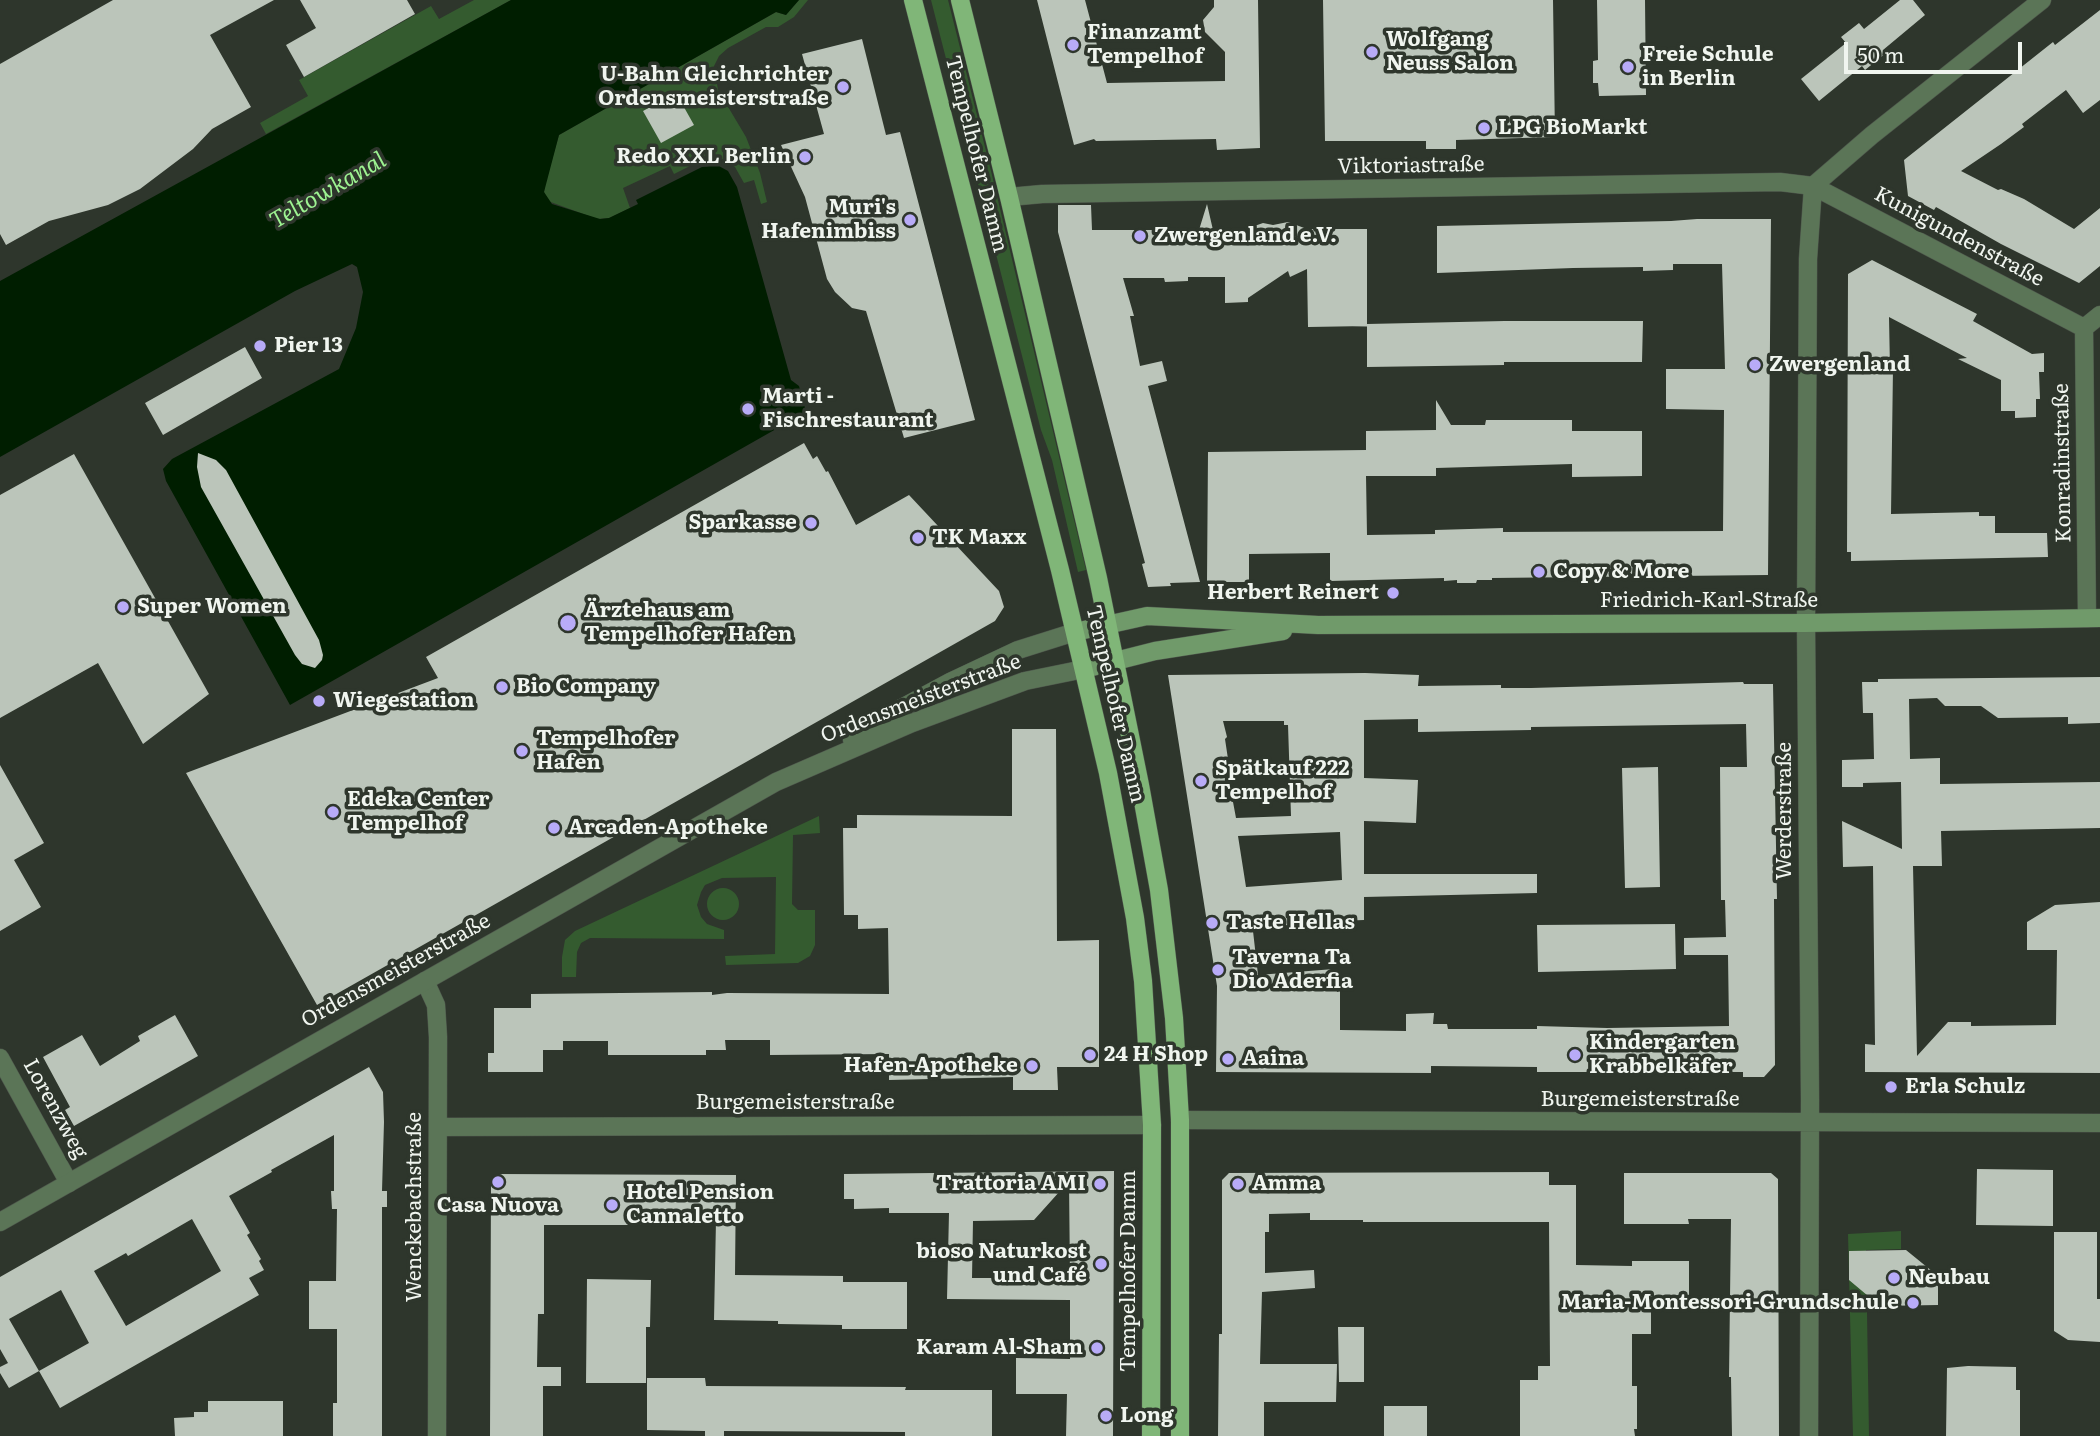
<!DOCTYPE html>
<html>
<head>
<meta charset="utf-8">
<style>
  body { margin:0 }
  #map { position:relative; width:2100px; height:1436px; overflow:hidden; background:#2e362c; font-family:Literata,serif }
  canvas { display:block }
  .scale { position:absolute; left:1844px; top:42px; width:178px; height:32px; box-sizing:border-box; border:4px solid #f0f5ef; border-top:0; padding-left:9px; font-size:21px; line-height:24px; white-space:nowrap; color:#f0f5ef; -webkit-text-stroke:5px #2e362c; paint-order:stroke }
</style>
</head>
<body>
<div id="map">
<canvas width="2100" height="1436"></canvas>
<div class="scale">50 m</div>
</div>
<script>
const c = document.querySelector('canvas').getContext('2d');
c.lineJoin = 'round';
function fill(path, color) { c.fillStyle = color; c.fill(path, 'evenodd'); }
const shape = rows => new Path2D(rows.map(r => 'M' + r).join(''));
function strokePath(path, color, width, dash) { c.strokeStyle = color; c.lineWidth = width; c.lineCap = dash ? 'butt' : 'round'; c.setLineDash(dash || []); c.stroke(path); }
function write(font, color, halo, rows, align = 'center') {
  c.font = font + ' Literata,serif'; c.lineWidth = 7; c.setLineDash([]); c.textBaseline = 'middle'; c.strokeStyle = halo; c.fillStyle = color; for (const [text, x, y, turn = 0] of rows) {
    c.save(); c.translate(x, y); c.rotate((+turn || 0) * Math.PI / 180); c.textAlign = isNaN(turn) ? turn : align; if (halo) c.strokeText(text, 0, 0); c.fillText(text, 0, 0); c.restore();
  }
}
const green = shape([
  [474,0,511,0,266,134,260,123,308,96,299,80,431,6,439,19],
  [799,0,808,0,794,17,778,27,766,27,728,48,719,56,714,66,718,90,746,137,760,173,767,202,761,204,754,180,744,183,735,167,725,161,713,159,702,160,674,174,670,166,623,188,630,208,609,218,597,219,548,201,544,192,545,184,559,135,776,12,786,15],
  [931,0,948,0,991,171,1086,570,1078,572,1052,460,1041,430],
  [819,816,820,833,793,835,792,904,798,910,815,910,815,945,810,956,798,963,726,965,725,956,775,954,776,877,722,878,705,885,701,892,697,905,701,917,707,924,724,930,724,939,590,938,581,943,577,952,576,977,562,977,562,957,565,940,575,931],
  '707 904a16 16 0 1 1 32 0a16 16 0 1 1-32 0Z',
  [1901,1231,1901,1249,1866,1250,1869,1436,1853,1436,1848,1234]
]);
const water = shape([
  [511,0,799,0,786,15,776,12,559,135,544,192,552,204,600,219,609,218,638,204,636,200,702,167,717,165,728,171,737,187,791,380,799,386,806,412,290,705,166,481,163,469,172,459,339,369,356,328,363,292,357,267,352,264,295,291,0,457,0,281]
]);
const building = shape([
  [113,0,274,0,210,35,251,107,212,129,193,149,140,189,108,205,49,221,6,245,0,234,0,64],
  [300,0,407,0,415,14,304,77,286,45,316,28],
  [1037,0,1085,0,1107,83,1225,81,1225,52,1205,32,1203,20,1214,7,1214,0,1258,0,1260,148,1217,150,1216,139,1096,141,1094,139,1074,145],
  [1323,0,1553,0,1555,137,1456,140,1456,149,1426,149,1426,141,1325,141],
  [1597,0,1645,0,1646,95,1599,96,1598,83,1593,83,1593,61,1598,60],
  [1900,0,1913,0,1925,15,1883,50,1886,53,1865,70,1862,66,1819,101,1801,79,1846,43,1841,37,1859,23,1864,29],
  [2100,10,2100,100,2083,113,2066,90,2022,124,2024,127,2001,144,1961,171,1998,190,2001,189,2024,199,2074,229,2100,208,2100,266,2079,283,2001,244,1936,207,1934,210,1908,196,1904,160,2053,42,2055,45],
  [862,39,886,135,900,132,975,420,904,438,866,311,852,308,835,292,827,279,805,197,781,145,824,134,802,54],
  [676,93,694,125,661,143,643,111],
  [1207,204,1213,230,1246,229,1263,223,1273,225,1288,222,1307,229,1367,229,1367,326,1308,327,1307,269,1290,277,1288,271,1248,298,1248,302,1225,303,1225,277,1188,277,1188,281,1165,282,1164,278,1123,278,1134,316,1130,316,1140,366,1162,361,1167,381,1148,386,1200,582,1170,583,1171,586,1148,587,1142,564,1145,563,1058,232,1058,205,1091,205,1092,230,1199,230],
  [1697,219,1771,219,1768,575,1492,578,1492,580,1477,580,1476,583,1457,583,1457,580,1444,581,1444,578,1330,581,1330,553,1249,554,1249,582,1207,582,1208,452,1366,450,1366,431,1436,430,1436,400,1451,425,1485,425,1486,420,1572,420,1572,431,1642,431,1642,476,1572,477,1572,464,1436,468,1436,476,1366,476,1367,535,1435,534,1435,530,1503,528,1503,532,1723,531,1724,410,1666,409,1666,369,1725,369,1722,264,1673,264,1673,270,1643,271,1643,267,1573,268,1437,273,1437,226,1671,221],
  [1872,260,1977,314,1973,321,2032,354,2044,353,2044,372,2039,372,2040,399,2036,399,2036,417,2015,418,2015,411,2001,411,2001,380,1958,359,1967,358,1889,317,1890,369,1893,368,1891,514,1979,512,1979,516,1995,516,1995,533,2047,533,2048,557,1851,561,1851,552,1847,552,1848,274],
  [1505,321,1643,321,1642,362,1504,362,1504,365,1367,367,1367,324],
  [245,347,262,378,163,435,145,403],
  [804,443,813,459,817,456,826,472,828,471,856,525,909,495,999,591,1004,607,995,621,317,1005,186,773,438,678,426,657],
  [198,453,216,460,226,470,319,640,323,655,322,660,315,668,302,664,295,655,201,487,197,467],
  [74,454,209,694,143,744,98,663,0,718,0,495],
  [1365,673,1419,675,1418,686,1501,685,1501,688,1531,688,1743,682,1744,684,1773,684,1777,899,1774,899,1775,1065,1764,1077,1743,1077,1743,1072,1537,1072,1537,1067,1431,1066,1431,1073,1216,1072,1217,986,1168,675],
  [1418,719,1418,732,1531,730,1531,727,1746,724,1747,767,1720,767,1721,900,1725,900,1726,937,1684,938,1684,955,1728,955,1729,1026,1607,1028,1537,1026,1537,1029,1448,1029,1447,1024,1433,1024,1434,1013,1406,1014,1406,1031,1340,1030,1340,991,1337,992,1334,969,1258,975,1253,931,1339,925,1338,921,1364,920,1364,897,1537,893,1537,874,1364,874,1364,821,1416,823,1418,780,1364,778,1364,720],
  [1223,721,1284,721,1284,725,1288,725,1291,816,1236,818,1225,759,1228,759,1225,739,1227,737],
  [1340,832,1342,880,1246,887,1238,836],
  [2100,677,2100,723,2068,724,2068,717,1998,718,1981,706,1945,706,1937,698,1909,699,1910,759,1940,758,1940,784,2100,782,2100,828,1941,831,1942,866,1913,866,1917,1056,1948,1022,1971,1022,1971,1026,2056,1025,2057,950,2027,950,2027,922,2055,905,2100,902,2100,1073,1865,1072,1865,1044,1875,1045,1873,866,1843,867,1842,821,1902,849,1901,782,1863,783,1863,787,1842,787,1842,760,1874,759,1873,713,1863,713,1862,682,1878,682,1878,679],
  [1012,729,1056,729,1057,941,1099,940,1099,1067,1057,1067,1058,1090,1013,1090,1013,1077,889,1080,889,1054,770,1055,770,1040,725,1040,726,1050,706,1050,706,1055,608,1055,608,1041,563,1041,563,1050,543,1050,543,1072,488,1072,488,1053,494,1053,494,1008,531,1008,531,994,712,992,712,995,727,993,889,994,888,928,858,929,858,915,844,915,843,828,857,828,857,815,1012,816],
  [0,765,44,843,14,860,41,907,0,931],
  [1658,767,1660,887,1625,888,1622,768],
  [1675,924,1676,969,1538,972,1537,925],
  [175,1015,198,1056,74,1126,65,1110,70,1107,43,1057,82,1035,100,1066,140,1041,138,1036],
  [369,1067,383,1092,384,1122,382,1191,387,1191,387,1207,382,1207,382,1436,333,1436,333,1403,337,1403,337,1329,309,1329,309,1281,336,1281,337,1209,332,1209,331,1191,334,1191,334,1135,271,1170,272,1172,229,1196,250,1233,247,1235,261,1259,259,1261,264,1270,249,1278,259,1295,60,1408,39,1371,9,1388,0,1373,0,1367,8,1363,0,1349,0,1277],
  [192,1219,221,1271,126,1326,94,1271,126,1253,128,1256],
  [61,1290,89,1343,39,1371,9,1319],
  [1977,1169,2053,1170,2053,1226,1976,1225],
  [1114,1171,1113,1436,1066,1436,1067,1394,1016,1394,1016,1358,1070,1359,1070,1300,947,1299,949,1213,889,1213,889,1208,854,1209,854,1199,844,1199,844,1174],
  [1069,1181,1070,1278,972,1278,973,1221,1034,1220],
  [1549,1172,1549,1185,1576,1185,1576,1265,1632,1266,1632,1261,1689,1261,1689,1309,1651,1309,1651,1334,1632,1334,1632,1386,1637,1386,1637,1429,1634,1429,1635,1436,1520,1436,1520,1380,1538,1380,1538,1366,1550,1366,1549,1222,1363,1222,1363,1220,1310,1220,1310,1213,1269,1214,1269,1232,1265,1232,1265,1273,1314,1270,1315,1288,1262,1292,1260,1364,1337,1364,1336,1402,1264,1402,1264,1436,1218,1436,1219,1334,1222,1334,1222,1180,1229,1173],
  [1624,1173,1771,1173,1778,1179,1779,1436,1732,1436,1731,1377,1729,1377,1731,1219,1688,1219,1689,1224,1624,1224],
  [497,1174,736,1175,735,1275,843,1276,843,1282,907,1282,907,1329,842,1329,842,1325,778,1324,778,1321,714,1320,716,1220,678,1220,678,1225,544,1225,544,1314,538,1314,537,1367,561,1367,561,1386,543,1386,543,1436,490,1436,491,1180],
  [2054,1232,2097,1232,2097,1299,2100,1299,2100,1342,2068,1340,2054,1331],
  [1906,1250,1938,1276,1938,1305,1880,1306,1849,1280,1849,1251],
  [587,1279,651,1280,650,1327,646,1327,646,1383,586,1383],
  [1338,1327,1364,1327,1364,1382,1339,1382],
  [1968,1366,2016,1367,2016,1390,2020,1390,2020,1436,1946,1436,1947,1368],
  [647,1378,705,1378,706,1386,906,1387,905,1390,992,1390,992,1436,905,1436,905,1432,724,1431,724,1436,705,1436,705,1431,647,1430],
  [208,1401,283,1401,283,1436,175,1436,174,1418,194,1417,194,1412,208,1412],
  [1384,1406,1427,1406,1427,1436,1384,1436]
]);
const minor = shape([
  [1813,186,1872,135,2042,0],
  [1009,197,1042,194,1780,182,1813,186,2084,328],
  [2084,328,2087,618],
  [2084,328,2100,315],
  [425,981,436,1005,438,1037,437,1436],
  [0,1058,69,1183],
  [1180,1120,2100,1123],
  [438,1127,1152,1125],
  [1809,1436,1810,1099,1806,623,1808,259,1813,186]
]);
const tertiary = shape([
  [852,740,896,711,950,682,1018,650,1075,632],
  [0,1222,776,782,912,723,1025,681,1084,669]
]);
const secondary = shape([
  [1075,632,1147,616,1318,625,1806,623,2100,618],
  [1084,669,1155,651,1283,631]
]);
const primary = shape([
  [913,0,1060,570,1108,773,1135,918,1143,981,1152,1125,1151,1436],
  [960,0,1009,197,1098,578,1140,785,1159,890,1174,1018,1180,1120,1180,1436]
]);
const markers = [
  [1073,45,7,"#b8abf7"],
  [1372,52,7,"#b8abf7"],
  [1628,67,7,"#b8abf7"],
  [843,87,7,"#b8abf7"],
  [1484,128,7,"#b8abf7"],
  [805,157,7,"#b8abf7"],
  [910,220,7,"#b8abf7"],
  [1140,236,7,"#b8abf7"],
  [260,346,7,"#b8abf7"],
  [1755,365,7,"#b8abf7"],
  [748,409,7,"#b8abf7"],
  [811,523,7,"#b8abf7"],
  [918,538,7,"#b8abf7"],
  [1539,572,7,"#b8abf7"],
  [1393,593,7,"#b8abf7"],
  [123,607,7,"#b8abf7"],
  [568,623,9,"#b8abf7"],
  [502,687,7,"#b8abf7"],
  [319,701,7,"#b8abf7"],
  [522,751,7,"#b8abf7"],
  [1201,781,7,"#b8abf7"],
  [333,812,7,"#b8abf7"],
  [554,828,7,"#b8abf7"],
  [1212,923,7,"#b8abf7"],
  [1218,970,7,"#b8abf7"],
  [1090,1055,7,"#b8abf7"],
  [1575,1055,7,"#b8abf7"],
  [1228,1059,7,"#b8abf7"],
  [1032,1066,7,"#b8abf7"],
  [1891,1087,7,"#b8abf7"],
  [498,1182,7,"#b8abf7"],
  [1100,1184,7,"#b8abf7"],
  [1238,1184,7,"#b8abf7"],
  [612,1205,7,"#b8abf7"],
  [1101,1264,7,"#b8abf7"],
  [1894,1278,7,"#b8abf7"],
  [1913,1303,7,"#b8abf7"],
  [1097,1348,7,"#b8abf7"],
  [1106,1416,7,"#b8abf7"]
];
const poiNames = [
  ["Finanzamt",1087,33],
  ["Tempelhof",1087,57],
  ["Wolfgang",1386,40],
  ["Neuss Salon",1386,64],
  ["Freie Schule",1642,55],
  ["in Berlin",1642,79],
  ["U-Bahn Gleichrichter",829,75,"right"],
  ["Ordensmeisterstraße",829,99,"right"],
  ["LPG BioMarkt",1498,128],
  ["Redo XXL Berlin",791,157,"right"],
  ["Muri's",896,208,"right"],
  ["Hafenimbiss",896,232,"right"],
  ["Zwergenland e.V.",1154,236],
  ["Pier 13",274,346],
  ["Zwergenland",1769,365],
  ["Marti -",762,397],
  ["Fischrestaurant",762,421],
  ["Sparkasse",797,523,"right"],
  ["TK Maxx",932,538],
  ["Copy & More",1553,572],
  ["Herbert Reinert",1379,593,"right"],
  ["Super Women",137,607],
  ["Ärztehaus am",584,611],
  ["Tempelhofer Hafen",584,635],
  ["Bio Company",516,687],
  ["Wiegestation",333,701],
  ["Tempelhofer",536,739],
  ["Hafen",536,763],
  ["Spätkauf 222",1215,769],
  ["Tempelhof",1215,793],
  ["Edeka Center",347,800],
  ["Tempelhof",347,824],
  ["Arcaden-Apotheke",568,828],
  ["Taste Hellas",1226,923],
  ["Taverna Ta",1232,958],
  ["Dio Aderfia",1232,982],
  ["Kindergarten",1589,1043],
  ["Krabbelkäfer",1589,1067],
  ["24 H Shop",1104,1055],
  ["Aaina",1242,1059],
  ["Hafen-Apotheke",1018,1066,"right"],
  ["Erla Schulz",1905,1087],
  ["Trattoria AMI",1086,1184,"right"],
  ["Amma",1252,1184],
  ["Hotel Pension",626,1193],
  ["Cannaletto",626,1217],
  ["Casa Nuova",498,1206,"center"],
  ["bioso Naturkost",1087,1252,"right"],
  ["und Café",1087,1276,"right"],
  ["Neubau",1908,1278],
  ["Maria-Montessori-Grundschule",1899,1303,"right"],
  ["Karam Al-Sham",1083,1348,"right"],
  ["Long",1120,1416]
];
const streetNames = [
  ["Tempelhofer Damm",976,154,76],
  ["Viktoriastraße",1411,166,-1],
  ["Kunigundenstraße",1959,237,28],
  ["Konradinstraße",2063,463,-91],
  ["Friedrich-Karl-Straße",1709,601],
  ["Ordensmeisterstraße",921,699,-21],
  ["Tempelhofer Damm",1115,704,77],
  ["Werderstraße",1785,811,-90],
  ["Ordensmeisterstraße",396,971,-29],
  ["Burgemeisterstraße",1640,1100],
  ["Burgemeisterstraße",795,1103],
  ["Lorenzweg",55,1109,61],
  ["Wenckebachstraße",415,1207,-90],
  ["Tempelhofer Damm",1129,1271,-90]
];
const waterNames = [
  ["Teltowkanal",328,191,-30]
];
fill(green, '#345b2f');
fill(water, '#001e00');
fill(building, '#bbc5ba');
strokePath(minor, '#4d554b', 19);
strokePath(tertiary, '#4d554b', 19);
strokePath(secondary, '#4d554b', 19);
strokePath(primary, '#4d554b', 19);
strokePath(minor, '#5b7557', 18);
strokePath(tertiary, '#5b7557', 18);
strokePath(secondary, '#709a6a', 18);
strokePath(primary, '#80b678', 18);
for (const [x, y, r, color] of markers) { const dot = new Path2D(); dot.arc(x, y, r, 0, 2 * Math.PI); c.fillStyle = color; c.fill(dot); strokePath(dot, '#2e362c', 2.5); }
write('bold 21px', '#f0f5ef', '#2e362c', poiNames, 'left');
write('21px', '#f0f5ef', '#2e362c', streetNames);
write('italic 23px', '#9df291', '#2e362c', waterNames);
</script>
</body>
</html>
